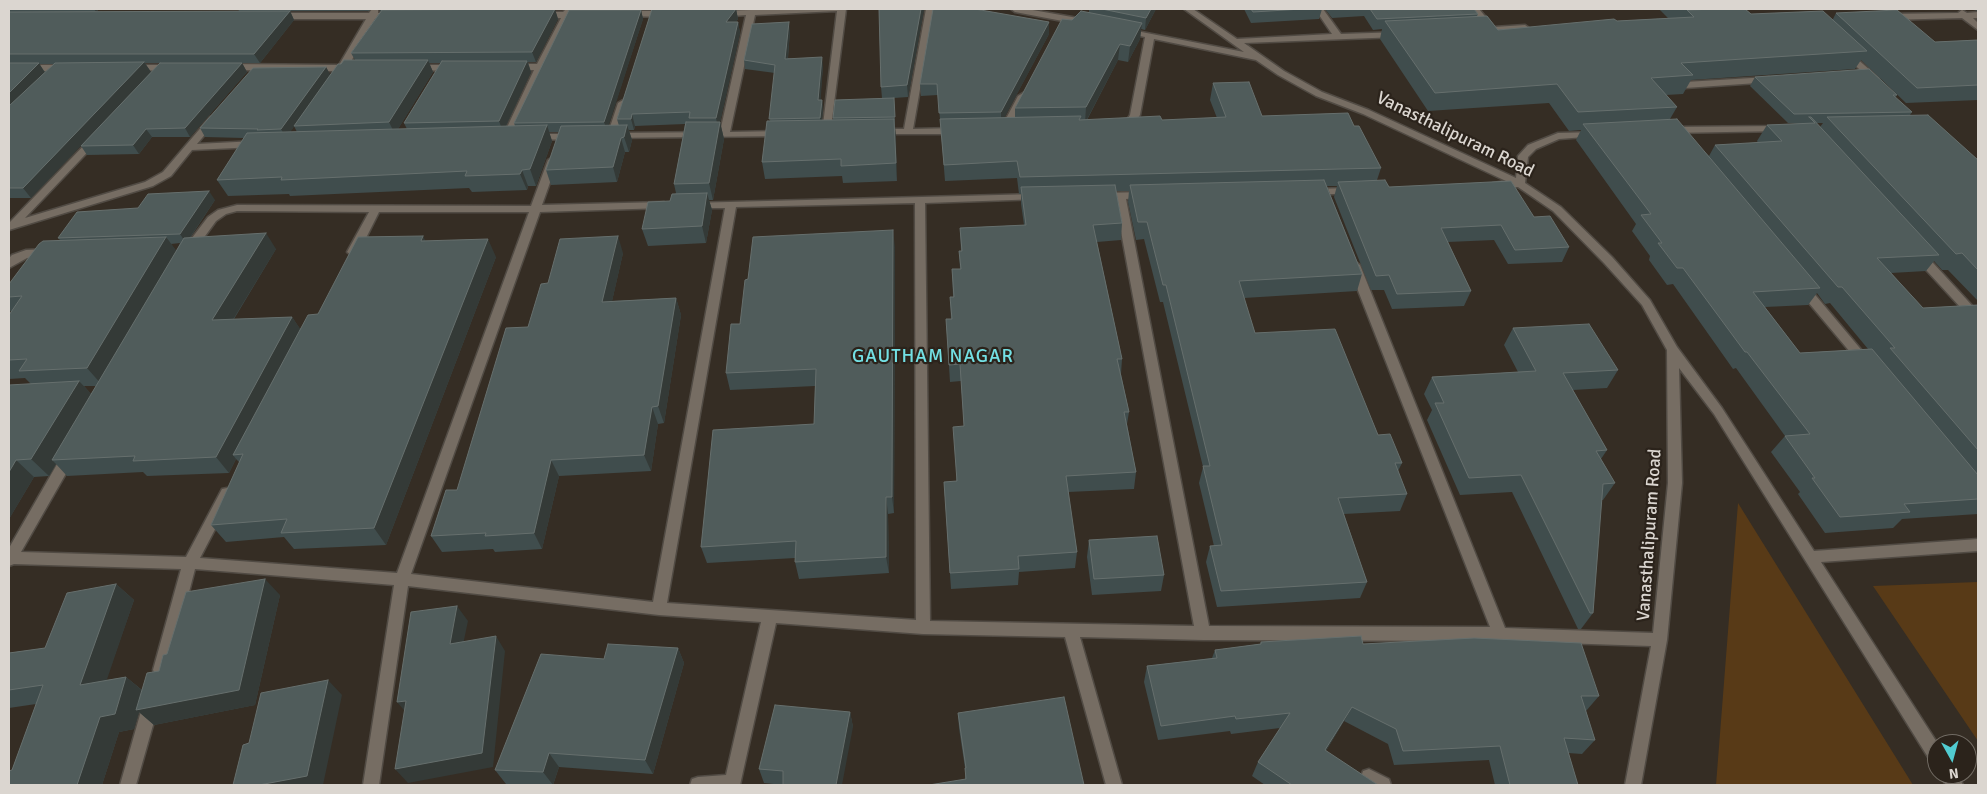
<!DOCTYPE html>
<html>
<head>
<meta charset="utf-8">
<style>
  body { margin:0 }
  #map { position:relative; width:1987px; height:794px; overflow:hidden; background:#352d24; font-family:Signika,sans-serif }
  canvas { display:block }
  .frame { position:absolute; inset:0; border:10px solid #dbd6d0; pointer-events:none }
  .north { position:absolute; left:1927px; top:734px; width:50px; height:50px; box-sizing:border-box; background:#2b231b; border:1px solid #716b63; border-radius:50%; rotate:173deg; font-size:14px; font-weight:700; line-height:20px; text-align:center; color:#dbd6d0 }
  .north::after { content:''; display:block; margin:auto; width:18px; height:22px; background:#51ccd1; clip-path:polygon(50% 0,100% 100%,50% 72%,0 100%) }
</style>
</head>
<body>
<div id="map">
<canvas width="1987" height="794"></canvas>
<div class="frame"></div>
<div class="north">N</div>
</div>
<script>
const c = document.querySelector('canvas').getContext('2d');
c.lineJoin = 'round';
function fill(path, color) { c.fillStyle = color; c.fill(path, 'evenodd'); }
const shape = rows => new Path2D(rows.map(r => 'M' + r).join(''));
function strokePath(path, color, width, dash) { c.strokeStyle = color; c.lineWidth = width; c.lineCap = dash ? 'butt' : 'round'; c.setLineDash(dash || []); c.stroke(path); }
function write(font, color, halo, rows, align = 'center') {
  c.font = font + ' Signika,sans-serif'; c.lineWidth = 4.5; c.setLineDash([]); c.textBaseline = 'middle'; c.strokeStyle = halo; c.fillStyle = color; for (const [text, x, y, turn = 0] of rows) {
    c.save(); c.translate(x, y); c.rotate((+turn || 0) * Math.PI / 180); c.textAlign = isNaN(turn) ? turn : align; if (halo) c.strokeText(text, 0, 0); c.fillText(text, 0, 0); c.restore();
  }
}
const green = shape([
  [1738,503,1913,785,1716,785],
  [1978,582,1978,741,1873,586]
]);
const minor = shape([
  [372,9,378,9,378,13,395,13,399,16,395,19,375,19,349,65,357,68,352,71,345,71,342,76,336,76,334,74,336,71,227,70,222,67,227,64,339,65,366,19,275,19,271,16,275,13,369,13,372,9],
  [566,9,572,9,572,12,583,12,587,15,583,18,569,18,512,138,510,140,504,140,502,138,534,70,512,70,507,67,512,64,537,64,561,18,540,18,536,15,540,12,563,12,566,9],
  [781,9,846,9,830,135,824,135,822,133,837,11,755,15,730,132,781,131,786,134,784,136,609,138,607,136,618,103,623,100,628,103,618,133,720,132,746,15,720,17,716,14,720,11,781,9],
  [926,9,934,9,913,129,956,128,961,131,956,134,876,134,876,130,879,129,904,129,926,9],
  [1011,9,1027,9,1089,20,1093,23,1089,26,1015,12,1011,9],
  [1184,9,1193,9,1237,39,1332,34,1315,9,1323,9,1341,34,1401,32,1401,36,1398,37,1244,43,1284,71,1322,92,1369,110,1516,178,1518,156,1528,145,1558,133,1598,132,1598,136,1559,139,1536,149,1528,157,1525,183,1561,207,1612,257,1650,300,1677,347,1722,408,1814,551,1978,539,1978,551,1821,562,1938,744,1937,765,1931,762,1714,414,1679,368,1682,483,1667,640,1641,785,1625,785,1651,646,1500,641,1203,640,1080,637,1122,785,1106,785,1065,637,923,634,776,623,740,785,690,785,692,779,698,777,726,775,761,622,659,615,408,586,379,785,363,785,394,585,195,569,169,670,166,675,161,677,156,675,153,670,181,569,14,564,9,566,9,548,64,452,69,451,74,452,76,456,21,552,186,557,222,489,227,488,232,489,234,493,200,558,397,573,529,212,379,212,359,252,353,256,347,252,369,212,237,211,226,214,216,221,192,254,188,255,182,251,208,217,218,210,237,205,531,206,548,160,553,157,558,160,542,205,664,202,669,205,664,208,540,212,411,574,653,602,725,208,694,208,689,205,690,203,1037,194,1042,197,1041,199,925,203,930,621,1194,626,1115,199,1102,199,1097,196,1102,193,1144,192,1149,195,1148,197,1126,199,1209,626,1490,627,1348,265,1354,261,1360,265,1505,628,1653,633,1668,483,1667,350,1642,305,1604,263,1553,211,1518,187,1493,187,1492,185,1493,183,1506,181,1363,114,1316,96,1278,75,1256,60,1154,39,1140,115,1132,126,1118,127,1118,123,1126,121,1130,115,1145,37,1121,32,1121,28,1244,52,1184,9],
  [915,203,916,620,667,603,736,207,915,203],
  [1471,9,1479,9,1494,27,1525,25,1529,28,1525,31,1479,32,1479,28,1485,27,1471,9],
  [1962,10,1967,13,1978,12,1978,18,1973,18,1978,23,1978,30,1962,18,1887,20,1883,17,1887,14,1958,13,1962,10],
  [625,11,668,11,672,14,668,17,622,16,621,14,625,11],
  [1847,50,1879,78,1879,82,1873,82,1844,55,1844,51,1847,50],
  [9,65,67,65,72,68,67,71,9,71,9,65],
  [132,65,172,65,177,68,172,71,129,70,129,66,132,65],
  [415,65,455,65,460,68,455,71,412,70,412,66,415,65],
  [1769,77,1774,80,1772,82,1685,88,1680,85,1685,82,1769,77],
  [1023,93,1028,96,1010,130,1005,133,1002,132,1000,130,1018,96,1023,93],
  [213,116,218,119,197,144,256,141,261,144,256,147,192,150,171,176,153,186,9,230,10,222,92,137,98,137,100,139,25,218,145,182,163,172,210,117,213,116],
  [1780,126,1783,127,1783,131,1670,133,1665,130,1670,127,1780,126],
  [534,134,574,134,579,137,574,140,531,139,529,137,534,134],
  [1352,188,1357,191,1356,193,1312,195,1307,192,1312,189,1352,188],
  [48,249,54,253,52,256,27,258,9,268,9,258,12,255,26,250,48,249],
  [1919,251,1923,252,1978,312,1978,323,1974,322,1915,258,1913,255,1919,251],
  [1802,283,1806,284,1869,359,1871,362,1869,365,1861,365,1798,290,1796,287,1798,284,1802,283],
  [151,697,157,699,159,704,136,785,120,785,143,704,145,699,151,697],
  [1369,769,1389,779,1391,785,1368,785,1363,783,1361,777,1363,771,1369,769],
  [1940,774,1957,774,1963,785,1946,785,1940,774]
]);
const wall = shape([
  [9,9,99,9,96,12,239,11,238,9,371,9,369,11,290,11,294,20,260,63,242,63,247,72,190,137,152,137,139,154,87,155,81,146,160,63,145,63,151,72,31,198,9,198],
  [39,64,55,64,45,72],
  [379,9,564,9,563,10,555,10,558,19,536,62,528,62,531,72,506,126,515,126,514,123,641,10,643,19,608,126,619,126,617,119,652,9,574,10,573,9,736,9,738,19,736,22,738,22,740,33,720,122,724,139,713,200,709,200,712,210,706,243,648,246,642,229,670,201,676,193,674,184,685,124,635,126,634,130,629,130,632,140,629,152,625,152,617,182,551,185,546,170,560,132,549,132,552,141,536,186,528,186,527,190,472,192,469,188,290,196,289,194,228,196,217,180,244,138,205,137,200,128,326,67,330,75,341,64,355,60,351,53,381,11,380,11],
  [429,63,441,63,404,123,407,129,398,129,433,72],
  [294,126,297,132,290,132],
  [879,9,924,9,908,97,894,98,897,181,843,183,842,176,765,179,762,162,770,121,775,73,745,69,744,60,790,31,788,58,823,66,820,100,822,100,823,109,822,120,833,120,833,118,882,98,881,87],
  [1089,9,1156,9,1145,30,1141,29,1140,39,1128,62,1118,60,1087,120,1162,120,1217,118,1210,100,1213,83,1262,116,1354,126,1381,168,1377,180,1389,187,1534,217,1569,247,1562,262,1508,264,1494,240,1448,242,1471,291,1464,306,1392,309,1384,290,1371,290,1334,197,1337,186,1327,186,1362,274,1357,291,1244,298,1255,333,1378,435,1402,463,1398,471,1407,494,1400,511,1344,514,1367,582,1360,598,1217,607,1206,562,1210,546,1214,546,1199,483,1203,467,1163,302,1160,302,1144,239,1136,240,1128,202,1129,191,1116,191,1122,223,1121,240,1097,242,1122,359,1121,374,1129,412,1127,424,1136,472,1134,489,1068,492,1077,552,1075,568,1019,572,1018,585,951,589,944,482,956,481,964,426,961,381,950,382,946,319,951,319,950,297,953,297,952,269,960,269,959,251,961,251,960,228,1024,225,1021,204,1021,194,1019,194,1017,178,945,181,938,95,921,96,920,84,1049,34,1004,118,1015,118,1015,108,1072,20,1089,13],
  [1244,9,1322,9,1319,19,1251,23],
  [1325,9,1474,9,1478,14,1477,16,1498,30,1617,21,1668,18,1659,9,1745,9,1751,14,1833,19,1836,13,1935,42,1978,40,1978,100,1906,103,1861,60,1855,69,1691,80,1683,94,1666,95,1677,107,1670,119,1709,156,1715,145,1758,143,1757,141,1767,125,1805,123,1788,123,1750,86,1755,77,1897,95,1895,98,1912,112,1910,115,1978,160,1978,301,1948,270,1942,270,1934,261,1926,271,1891,273,1923,308,1978,305,1978,514,1902,519,1893,528,1825,533,1798,494,1800,492,1771,452,1785,436,1736,368,1733,369,1673,284,1667,285,1649,260,1650,256,1632,231,1636,224,1576,140,1581,130,1569,131,1549,103,1428,111,1380,39,1382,29,1373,30,1364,16,1332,18],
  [1816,123,1823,123,1820,127],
  [1817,293,1825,304,1830,303,1868,349,1800,353,1765,307,1808,305],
  [1971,9,1978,9,1978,11,1974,10],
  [215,200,190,238,276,249,234,319,292,317,300,329,318,314,426,241,496,257,386,545,294,549,284,537,226,542,211,525,240,463,236,459,229,473,147,476,143,472,67,476,56,464,49,476,34,477,9,519,9,386,31,384,25,378,9,379,9,315,11,312,9,309,9,284,61,241,58,238],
  [180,243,176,251,171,244],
  [84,386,96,386,91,394],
  [895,247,894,513,888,514,889,573,799,579,795,562,795,558,707,563,701,547,814,424,815,386,730,390,726,373,740,324,748,279],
  [623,253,612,301,676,298,681,315,664,423,658,424,651,471,559,476,542,549,495,552,493,549,442,552,431,536,457,490,528,327,548,283],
  [1513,328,1618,370,1607,388,1573,390,1607,450,1601,459,1615,483,1603,500,1601,500,1593,613,1581,629,1578,629,1512,492,1460,495,1427,420,1432,410,1424,394,1432,377,1518,372,1504,345],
  [1089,540,1164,575,1161,591,1092,595,1087,557],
  [116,584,134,600,106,680,126,677,142,690,159,671,167,654,280,595,255,705,154,725,139,712,134,729,119,732,102,785,9,785,12,770,36,704,9,708,9,653,45,648],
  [1261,642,1363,644,1599,696,1586,711,1595,740,1582,754,1568,753,1578,785,1495,785,1489,760,1394,765,1388,744,1344,721,1326,751,1378,785,1265,785,1252,776,1258,762,1280,728,1231,734,1230,731,1158,740,1144,682,1147,666,1212,658,1215,650,1260,644],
  [678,648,684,663,653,774,559,767,553,785,535,785,506,784,495,770,604,659],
  [850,712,853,727,783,785,764,783,759,769],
  [958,713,1084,785,965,780,965,768,959,728]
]);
const shadedWall = shape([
  [94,9,99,9,96,12],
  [555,9,558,19,536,62,532,52],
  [736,9,738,19,728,33,726,22],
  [921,9,924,9,908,97,907,85],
  [1151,9,1156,9,1145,30,1146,18],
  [641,10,643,19,607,131,604,122],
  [290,11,294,20,260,63,254,54],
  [738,22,740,33,720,122,724,139,713,200,709,183,718,129,716,118],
  [789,22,790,31,787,67,785,59],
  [1049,22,1049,34,1001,124,1001,112],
  [1142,23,1140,39,1128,62,1130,46],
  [1120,44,1118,60,1085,123,1086,107],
  [822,57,823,66,820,109,818,100],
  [428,60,433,72,395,134,389,122],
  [527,61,531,72,503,132,499,121],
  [144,62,151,72,31,198,23,188],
  [39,63,45,73,9,110,9,93],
  [242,63,247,72,190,137,185,128],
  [326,67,331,76,286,138,281,129],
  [822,100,823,109,821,127,820,118],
  [632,114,635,126,634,130,631,119],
  [894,119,896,136,897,181,896,163],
  [547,125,552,141,536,186,530,169],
  [627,125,632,140,629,152,624,137],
  [146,129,152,137,139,154,133,145],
  [621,138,625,152,617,182,613,167],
  [522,170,528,186,527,190,520,174],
  [209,191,215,200,186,243,180,234],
  [707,193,712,210,706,243,702,226],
  [893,230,895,247,894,513,892,497],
  [266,233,276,249,223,336,212,320],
  [423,236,432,254,421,241],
  [618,236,623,253,608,319,602,302],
  [166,237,179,254,102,385,87,368],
  [488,239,496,257,386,545,374,528],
  [676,298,681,315,664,423,658,406],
  [292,317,303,333,233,455,236,459,229,473,216,457],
  [79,381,95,398,52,460,56,464,49,476,31,459],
  [652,407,658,424,651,471,644,455],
  [16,460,34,477,9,519,9,472],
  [551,460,559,476,542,549,534,533],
  [886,497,888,514,889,573,886,557],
  [265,579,280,595,255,705,154,725,139,712,134,729,119,732,102,785,77,785,100,717,126,677,144,692],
  [116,584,134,600,100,700,80,685],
  [457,606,468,621,460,659,450,644],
  [496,636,505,651,493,767,408,783,395,769],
  [678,648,684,663,653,774,645,760],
  [328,680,342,695,323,785,259,785],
  [406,701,409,716,397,702],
  [1352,707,1344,721,1318,764,1325,750],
  [850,712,853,727,842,785,836,785],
  [549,753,559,767,553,785,543,772]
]);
const building = shape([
  [555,9,532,52,351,53,382,10,555,9],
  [652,9,736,9,726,22,738,22,716,118,689,118,690,112,632,114,631,119,617,119,652,9],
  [879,9,921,9,907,85,881,87,879,9],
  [933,9,975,9,1049,22,1001,112,939,113,937,84,920,84,933,9],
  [1102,9,1151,9,1146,18,1102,9],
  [1251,9,1302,9,1253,12,1251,9],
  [1370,9,1474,9,1478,14,1377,19,1370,9],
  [1719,9,1745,9,1751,14,1823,11,1867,51,1681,63,1693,75,1651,78,1677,107,1578,112,1557,84,1435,93,1385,21,1487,16,1498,30,1614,19,1617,21,1694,17,1687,10,1719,9],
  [569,10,641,10,604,122,514,123,569,10],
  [1897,10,1935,42,1978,40,1978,85,1917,88,1836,13,1897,10],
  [290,11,254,54,9,54,9,12,290,11],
  [1081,11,1142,23,1130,46,1120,44,1086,107,1015,108,1062,19,1072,20,1081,11],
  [789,22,785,59,822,57,818,100,822,100,820,118,769,119,775,65,744,60,752,24,789,22],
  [344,60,428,60,389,122,294,126,338,64,341,64,344,60],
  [442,61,527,61,499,121,404,123,442,61],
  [144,62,23,188,9,188,9,106,55,63,144,62],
  [9,63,39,63,9,93,9,63],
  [160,63,242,63,185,128,146,129,133,145,81,146,160,63],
  [326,67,281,129,257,130,258,129,200,128,253,68,326,67],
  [1869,69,1897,95,1893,95,1912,112,1794,114,1755,77,1869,69],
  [1249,82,1262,116,1348,113,1354,126,1359,126,1381,168,1020,177,1017,161,944,165,940,119,1081,116,1079,120,1160,116,1162,120,1226,117,1213,83,1249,82],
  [894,98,895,117,833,118,835,100,894,98],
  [1928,115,1978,160,1978,270,1962,253,1956,254,1827,117,1928,115],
  [1809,117,1811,117,1939,255,1877,258,1923,308,1978,305,1978,450,1890,348,1895,348,1842,287,1838,287,1715,145,1782,141,1767,125,1815,123,1809,117],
  [894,119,896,163,841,166,841,159,762,162,767,121,894,119],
  [1677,119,1820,288,1753,292,1800,353,1872,349,1978,475,1978,499,1904,504,1910,512,1840,517,1812,478,1815,478,1785,436,1810,434,1747,352,1745,352,1683,268,1677,268,1658,243,1662,243,1641,215,1651,214,1583,124,1677,119],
  [686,122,720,122,709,183,674,184,686,122],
  [547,125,530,169,522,170,520,174,465,176,467,171,281,180,282,177,217,180,247,133,547,125],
  [627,125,624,137,621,138,613,167,546,170,561,126,627,125],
  [1324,180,1362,274,1239,281,1255,333,1335,329,1378,435,1390,434,1402,463,1395,463,1407,494,1338,498,1367,582,1221,591,1210,546,1222,545,1203,466,1210,466,1166,285,1163,285,1147,222,1138,222,1130,185,1324,180],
  [1385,180,1389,187,1511,181,1534,217,1550,216,1569,247,1515,250,1501,225,1441,228,1471,291,1397,294,1389,275,1376,276,1338,182,1385,180],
  [1115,185,1122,223,1093,225,1122,359,1117,359,1129,412,1124,412,1136,472,1066,476,1077,552,1018,556,1019,569,950,573,944,482,957,481,953,427,964,426,960,364,949,365,946,319,952,319,950,297,954,297,952,269,961,269,959,251,962,251,960,228,1026,225,1021,187,1115,185],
  [209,191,180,234,58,238,77,212,138,208,148,194,209,191],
  [707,193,702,226,642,229,648,202,670,201,672,194,707,193],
  [893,230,892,497,886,497,886,557,795,562,796,541,701,547,713,430,814,424,816,369,726,373,731,324,740,324,745,280,748,279,753,237,893,230],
  [266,233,212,320,292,317,216,457,133,461,135,456,52,460,184,238,266,233],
  [423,236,421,241,488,239,374,528,281,533,287,519,211,525,243,454,233,455,308,315,318,314,358,237,423,236],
  [618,236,602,302,676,298,658,406,652,407,644,455,551,460,534,533,485,536,486,533,431,536,446,490,457,490,506,328,528,327,541,284,548,283,560,239,618,236],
  [166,237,87,368,19,371,27,359,9,360,9,315,22,296,9,297,9,284,39,244,43,241,166,237],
  [1589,324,1618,370,1563,373,1607,450,1596,451,1615,483,1603,484,1593,613,1590,613,1521,475,1469,478,1435,403,1444,403,1432,377,1536,371,1513,328,1589,324],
  [79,381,31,459,16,460,9,472,9,385,79,381],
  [1157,536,1164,575,1094,579,1089,540,1157,536],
  [265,579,239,690,136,710,147,673,159,671,163,655,167,654,186,592,265,579],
  [116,584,80,685,126,677,115,714,100,717,77,785,9,785,9,771,12,770,43,685,9,690,9,653,45,648,67,593,116,584],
  [457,606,450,644,496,636,482,753,395,769,406,701,397,702,411,612,457,606],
  [1361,636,1363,644,1474,638,1581,643,1599,696,1581,696,1595,740,1564,738,1578,785,1510,785,1500,746,1403,751,1396,729,1352,707,1325,750,1378,785,1292,785,1258,762,1290,713,1236,719,1235,716,1161,726,1147,666,1217,658,1215,650,1261,644,1261,642,1361,636],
  [608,644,678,648,645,760,549,753,543,772,495,770,541,654,604,659,608,644],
  [328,680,307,776,259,785,233,785,243,745,249,743,261,693,328,680],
  [1064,697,1084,785,929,785,966,779,965,768,966,768,958,713,1064,697],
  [775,705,850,712,836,785,783,785,783,771,759,769,775,705]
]);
const streetNames = [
  ["Vanasthalipuram Road",1455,135,26],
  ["Vanasthalipuram Road",1650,535,-86]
];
const neighbourhoodNames = [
  ["GAUTHAM NAGAR",933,357]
];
fill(green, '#583a17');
strokePath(minor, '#514b44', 3);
fill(minor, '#766d63');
fill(wall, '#404d4d');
fill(shadedWall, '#343a37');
fill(building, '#505c5b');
strokePath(building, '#666f6d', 1);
write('18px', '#dbd6d0', '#2b231b', streetNames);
c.letterSpacing = '1px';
write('19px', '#73e0e4', '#2b231b', neighbourhoodNames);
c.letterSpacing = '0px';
</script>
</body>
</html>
